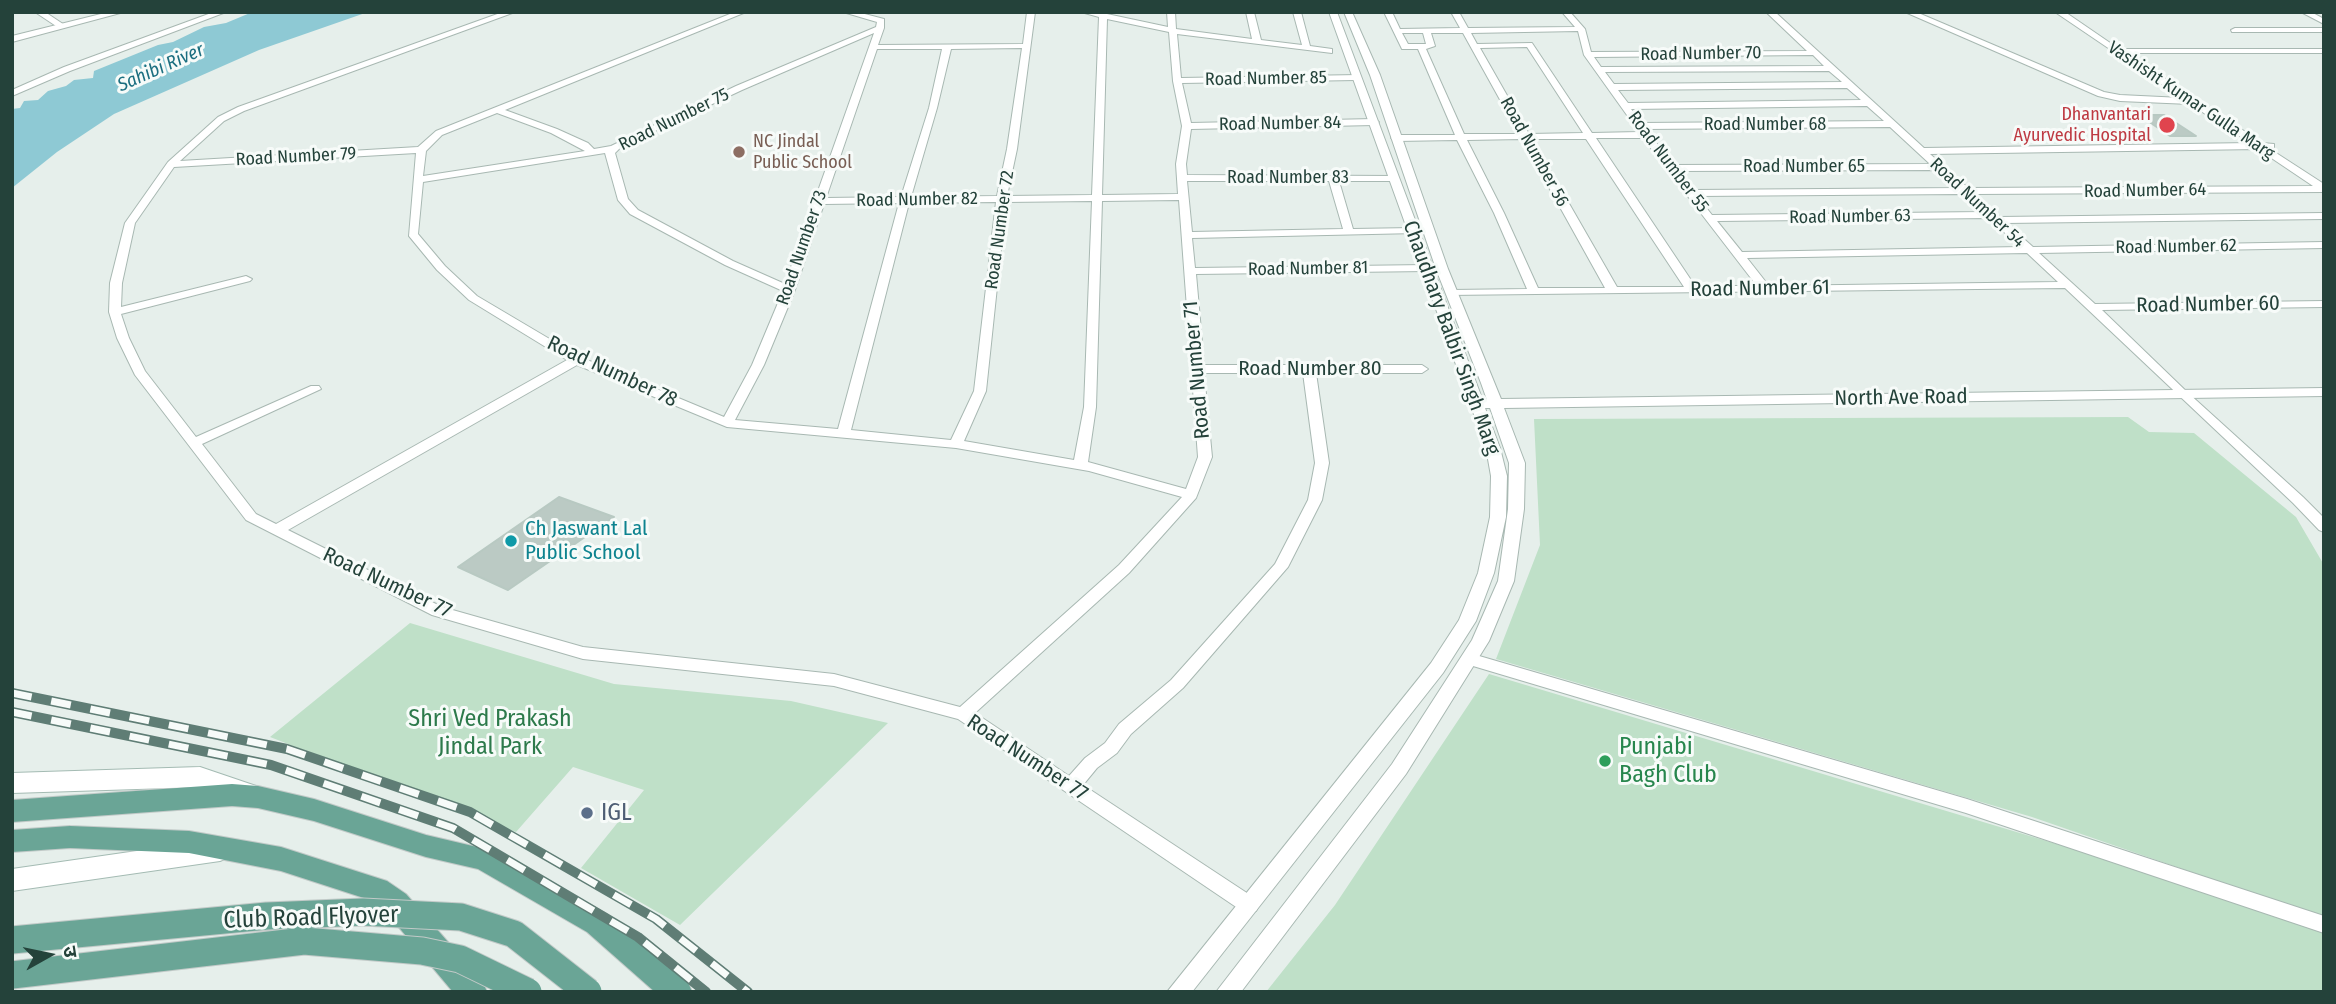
<!DOCTYPE html>
<html>
<head>
<meta charset="utf-8">
<style>
  body { margin:0 }
  #map { position:relative; width:2336px; height:1004px; overflow:hidden; background:#e6efeb; font-family:"Fira Sans Condensed","Noto Sans Devanagari",sans-serif }
  canvas { display:block }
  .frame { position:absolute; inset:0; border:14px solid #24423a; pointer-events:none }
  .north { position:absolute; left:14px; top:920px; width:70px; height:70px; -webkit-text-stroke:5px #f7fbf9; paint-order:stroke; rotate:81deg; font-size:19px; font-weight:700; line-height:28px; text-align:center; color:#24423a }
  .north::after { content:''; display:block; margin:auto; width:24px; height:32px; background:#24423a; clip-path:polygon(50% 0,100% 100%,50% 72%,0 100%) }
</style>
</head>
<body>
<div id="map">
<canvas width="2336" height="1004"></canvas>
<div class="frame"></div>
<div class="north">उ</div>
</div>
<script>
const c = document.querySelector('canvas').getContext('2d');
c.lineJoin = 'round';
function fill(path, color) { c.fillStyle = color; c.fill(path, 'evenodd'); }
const shape = rows => new Path2D(rows.map(r => 'M' + r).join(''));
function strokePath(path, color, width, dash) { c.strokeStyle = color; c.lineWidth = width; c.lineCap = dash ? 'butt' : 'round'; c.setLineDash(dash || []); c.stroke(path); }
function write(font, color, halo, rows, align = 'center') {
  c.font = font + ' "Fira Sans Condensed",sans-serif'; c.lineWidth = 6; c.setLineDash([]); c.textBaseline = 'middle'; c.strokeStyle = halo; c.fillStyle = color; for (const [text, x, y, turn = 0] of rows) {
    c.save(); c.translate(x, y); c.rotate((+turn || 0) * Math.PI / 180); c.textAlign = isNaN(turn) ? turn : align; if (halo) c.strokeText(text, 0, 0); c.fillText(text, 0, 0); c.restore();
  }
}
const green = shape([
  [2128,417,2149,432,2194,433,2296,517,2324,565,2324,918,2032,817,1496,659,1540,545,1534,419],
  [410,623,614,684,791,701,888,723,680,925,581,868,644,790,573,767,516,832,270,737],
  [1489,674,2070,848,2324,932,2324,992,1266,992,1335,905]
]);
const water = shape([
  [368,12,259,50,114,114,57,152,12,188,12,109,20,108,24,101,38,100,48,91,66,86,74,80,93,78,94,71,158,45,173,42,204,27,226,23,250,13]
]);
const building = shape([
  [2139,115,2164,115,2196,136,2170,136,2139,115],
  [559,497,614,517,508,590,458,567,559,497]
]);
const minor = shape([
  [35,12,45,12,63,24,56,26,35,12],
  [214,12,226,12,70,71,12,96,12,90,64,67,214,12],
  [503,12,515,12,244,111,224,121,180,161,418,147,436,131,735,12,746,12,505,110,557,129,588,143,594,149,611,146,736,86,876,27,877,22,843,12,857,12,884,19,884,28,878,45,1023,44,1027,12,1035,12,1017,149,1007,196,1092,195,1099,17,1081,12,1107,12,1107,14,1168,27,1167,12,1175,12,1176,29,1252,39,1246,12,1254,12,1261,40,1302,45,1293,12,1301,12,1310,46,1332,49,1332,53,1177,34,1181,78,1359,75,1360,77,1356,80,1182,83,1191,123,1374,119,1379,122,1374,125,1191,129,1186,164,1187,175,1396,176,1396,180,1393,181,1339,181,1353,229,1413,228,1418,231,1417,233,1192,238,1195,268,1427,265,1432,268,1427,271,1196,274,1204,365,1422,365,1428,369,1422,373,1316,373,1329,463,1322,500,1288,567,1183,688,1131,734,1117,753,1097,768,1083,785,1256,899,1259,905,1256,911,1249,913,1242,911,958,719,834,686,583,659,432,615,246,520,135,375,117,338,109,312,110,283,125,223,168,162,218,117,238,107,503,12],
  [1107,19,1169,32,1173,81,1182,126,1176,164,1178,194,1102,195,1107,19],
  [874,33,785,284,733,261,638,210,628,199,615,153,621,147,742,90,874,33],
  [1022,48,1007,149,997,196,911,197,937,108,951,49,1022,48],
  [877,49,942,49,929,108,901,197,826,198,877,49],
  [497,113,551,133,585,151,423,176,426,151,442,135,497,113],
  [416,153,409,236,437,270,469,300,567,360,276,524,256,514,202,444,321,389,319,386,311,386,196,437,145,371,129,338,121,314,250,281,252,279,246,276,121,307,122,283,135,223,174,167,416,153],
  [605,153,618,200,630,214,725,265,783,291,752,365,724,417,580,357,477,296,445,266,418,234,423,182,605,153],
  [1187,181,1329,181,1343,229,1192,232,1187,181],
  [1179,200,1198,457,1186,489,1088,462,1096,407,1102,201,1179,200],
  [1092,201,1084,407,1074,460,964,441,986,391,1006,202,1092,201],
  [996,202,974,391,951,440,851,430,909,203,996,202],
  [899,203,838,429,735,420,764,365,795,290,824,204,899,203],
  [577,365,727,427,956,448,1089,471,1182,497,1119,565,960,707,834,674,583,647,442,607,288,530,577,365],
  [1204,373,1303,373,1315,463,1308,500,1275,564,1171,680,1119,724,1105,743,1085,758,1069,776,975,713,1129,573,1196,498,1212,457,1204,373],
  [1384,12,1392,12,1400,29,1460,28,1451,12,1459,12,1468,28,1575,27,1562,12,1570,12,1585,29,1591,52,1807,51,1766,12,1775,12,1924,148,2250,143,2190,104,2120,101,2098,96,1905,12,1916,12,2104,92,2120,95,2182,98,2055,12,2065,12,2119,49,2324,49,2324,53,2127,53,2262,143,2274,144,2274,148,2270,149,2324,184,2324,192,1975,194,2000,217,2324,213,2324,219,2006,223,2033,247,2324,242,2324,248,2039,253,2095,304,2324,301,2324,307,2102,310,2186,391,2303,497,2324,518,2324,532,2319,530,2293,503,2065,288,1448,295,1448,291,1452,290,1527,289,1494,213,1457,140,1396,141,1391,138,1396,135,1455,135,1418,49,1402,49,1384,12],
  [1578,31,1584,55,1639,132,1592,133,1532,43,1477,44,1471,33,1578,31],
  [1402,33,1423,33,1426,44,1408,44,1402,33],
  [1431,33,1463,33,1519,134,1464,134,1426,49,1435,46,1431,33],
  [1527,47,1583,133,1529,134,1480,48,1527,47],
  [1813,55,1824,66,1601,67,1594,57,1813,55],
  [1829,71,1842,82,1614,84,1605,72,1829,71],
  [1847,88,1861,100,1628,103,1618,90,1847,88],
  [1867,106,1884,121,1642,123,1631,109,1867,106],
  [1890,127,1930,164,1673,165,1646,129,1890,127],
  [1596,138,1643,138,1757,286,1695,286,1596,138],
  [1522,139,1605,288,1538,288,1504,213,1467,140,1522,139],
  [1532,139,1586,139,1684,287,1617,287,1532,139],
  [2258,149,2313,186,1968,188,1930,154,2258,149],
  [1937,170,1957,188,1693,190,1677,171,1937,170],
  [1963,194,1982,212,1712,215,1697,196,1963,194],
  [1989,218,2020,247,1742,252,1717,221,1989,218],
  [2027,253,2058,282,1769,286,1747,258,2027,253],
  [2301,12,2311,12,2324,19,2324,24,2301,12],
  [2235,28,2324,28,2324,32,2232,32,2231,30,2235,28],
  [1469,653,1967,799,2324,916,2324,933,1966,813,1463,663,1461,659,1463,655,1469,653]
]);
const tertiary = shape([
  [109,12,124,12,12,42,12,36,109,12],
  [1329,12,1337,12,1483,401,1487,400,1481,383,1436,269,1370,75,1344,12,1352,12,1380,75,1448,269,1501,399,2324,388,2324,396,1504,408,1525,463,1524,509,1514,581,1489,641,1406,774,1241,992,1216,992,1392,764,1472,640,1498,581,1508,509,1509,463,1490,408,1485,408,1500,448,1507,476,1506,517,1494,573,1476,621,1443,673,1192,992,1167,992,1431,663,1459,620,1478,573,1490,517,1491,476,1486,448,1329,12]
]);
const secondary = shape([
  [200,767,256,786,259,793,256,800,247,803,200,787,12,793,12,773,200,767],
  [220,839,229,843,233,850,229,857,220,861,12,891,12,869,220,839]
]);
const primary = shape([
  [232,784,258,786,314,799,426,835,494,851,607,914,688,982,692,992,655,992,587,932,478,869,426,857,314,821,258,808,232,806,12,822,12,800,232,784],
  [70,826,189,831,281,847,387,881,406,894,483,982,487,992,453,992,386,912,367,899,281,871,189,853,70,848,12,852,12,830,70,826]
]);
const rail = shape([
  [12,693,287,749,470,812,656,919,748,992],
  [12,712,271,765,453,828,638,937,706,992]
]);
const primaryBridge = shape([
  [12,940,267,916,363,912,461,917,514,934,588,992],
  [12,975,304,941,422,951,460,959,528,992]
]);
const markers = [
  [2167,125,9,"#e0444e"],
  [739,152,7,"#8d6e63"],
  [511,541,7,"#0f9aa8"],
  [1605,761,7,"#2e9e5b"],
  [587,813,7,"#5c6f8a"]
];
const farStreetnames = [
  ["Road Number 70",1701,54,-1],
  ["Road Number 85",1266,79,-1],
  ["Vashisht Kumar Gulla Marg",2191,101,34],
  ["Road Number 75",674,120,-26],
  ["Road Number 84",1280,124,-1],
  ["Road Number 68",1765,125],
  ["Road Number 56",1534,152,61],
  ["Road Number 79",296,157,-3],
  ["Road Number 55",1668,162,53],
  ["Road Number 65",1804,167],
  ["Road Number 83",1288,178],
  ["Road Number 64",2145,191,-1],
  ["Road Number 82",917,200,-1],
  ["Road Number 54",1977,203,43],
  ["Road Number 63",1850,217,-1],
  ["Road Number 72",1000,230,-82],
  ["Road Number 62",2176,247,-1],
  ["Road Number 73",802,248,-71],
  ["Road Number 81",1308,269,-1]
];
const farHealthnames = [
  ["Dhanvantari",2151,115],
  ["Ayurvedic Hospital",2151,136]
];
const farEducationnames = [
  ["NC Jindal",753,142],
  ["Public School",753,163]
];
const farWaternames = [
  ["Sahibi River",161,68,-24]
];
const streetNames = [
  ["Road Number 61",1760,289,-1],
  ["Road Number 60",2208,305,-1],
  ["Chaudhary Balbir Singh Marg",1451,338,70],
  ["Road Number 80",1310,369],
  ["Road Number 71",1197,370,-95],
  ["Road Number 78",612,372,25],
  ["North Ave Road",1901,398,-1],
  ["Road Number 77",387,583,25],
  ["Road Number 77",1027,758,33]
];
const cultureNames = [
  ["Ch Jaswant Lal",525,529],
  ["Public School",525,553]
];
const nearParknames = [
  ["Shri Ved Prakash",490,719],
  ["Jindal Park",490,747]
];
const nearLeisurenames = [
  ["Punjabi",1619,747],
  ["Bagh Club",1619,775]
];
const nearServicenames = [
  ["IGL",601,813]
];
const nearStreetnames = [
  ["Club Road Flyover",311,918,-2]
];
fill(green, '#bfe0c8');
fill(water, '#8ec9d4');
fill(building, '#bbcac4');
strokePath(building, '#b8c9c2', 2);
strokePath(minor, '#a8b8b2', 2);
strokePath(tertiary, '#a8b8b2', 2);
strokePath(secondary, '#a4bbb3', 2);
strokePath(primary, '#c2cac8', 2);
fill(minor, '#fff');
fill(tertiary, '#fff');
fill(secondary, '#fff');
fill(primary, '#6aa596');
strokePath(rail, '#5f7d75', 10);
strokePath(rail, '#f7fbf9', 7, [20]);
strokePath(primaryBridge, '#c2cac8', 29, []);
strokePath(primaryBridge, '#6aa596', 27);
for (const [x, y, r, color] of markers) { const dot = new Path2D(); dot.arc(x, y, r, 0, 2 * Math.PI); c.fillStyle = color; c.fill(dot); strokePath(dot, '#f7fbf9', 2.5); }
write('18px', '#24423a', '#f7fbf9', farStreetnames);
write('18px', '#be3a42', '#f7fbf9', farHealthnames, 'right');
write('18px', '#785e54', '#f7fbf9', farEducationnames, 'left');
write('italic 19px', '#1c6f80', '#f7fbf9', farWaternames);
write('21px', '#24423a', '#f7fbf9', streetNames);
write('21px', '#0d838f', '#f7fbf9', cultureNames, 'left');
write('24px', '#2d7a4b', '#f7fbf9', nearParknames);
write('24px', '#27864d', '#f7fbf9', nearLeisurenames, 'left');
write('24px', '#4e5e75', '#f7fbf9', nearServicenames, 'left');
write('24px', '#24423a', '#f7fbf9', nearStreetnames);
</script>
</body>
</html>
